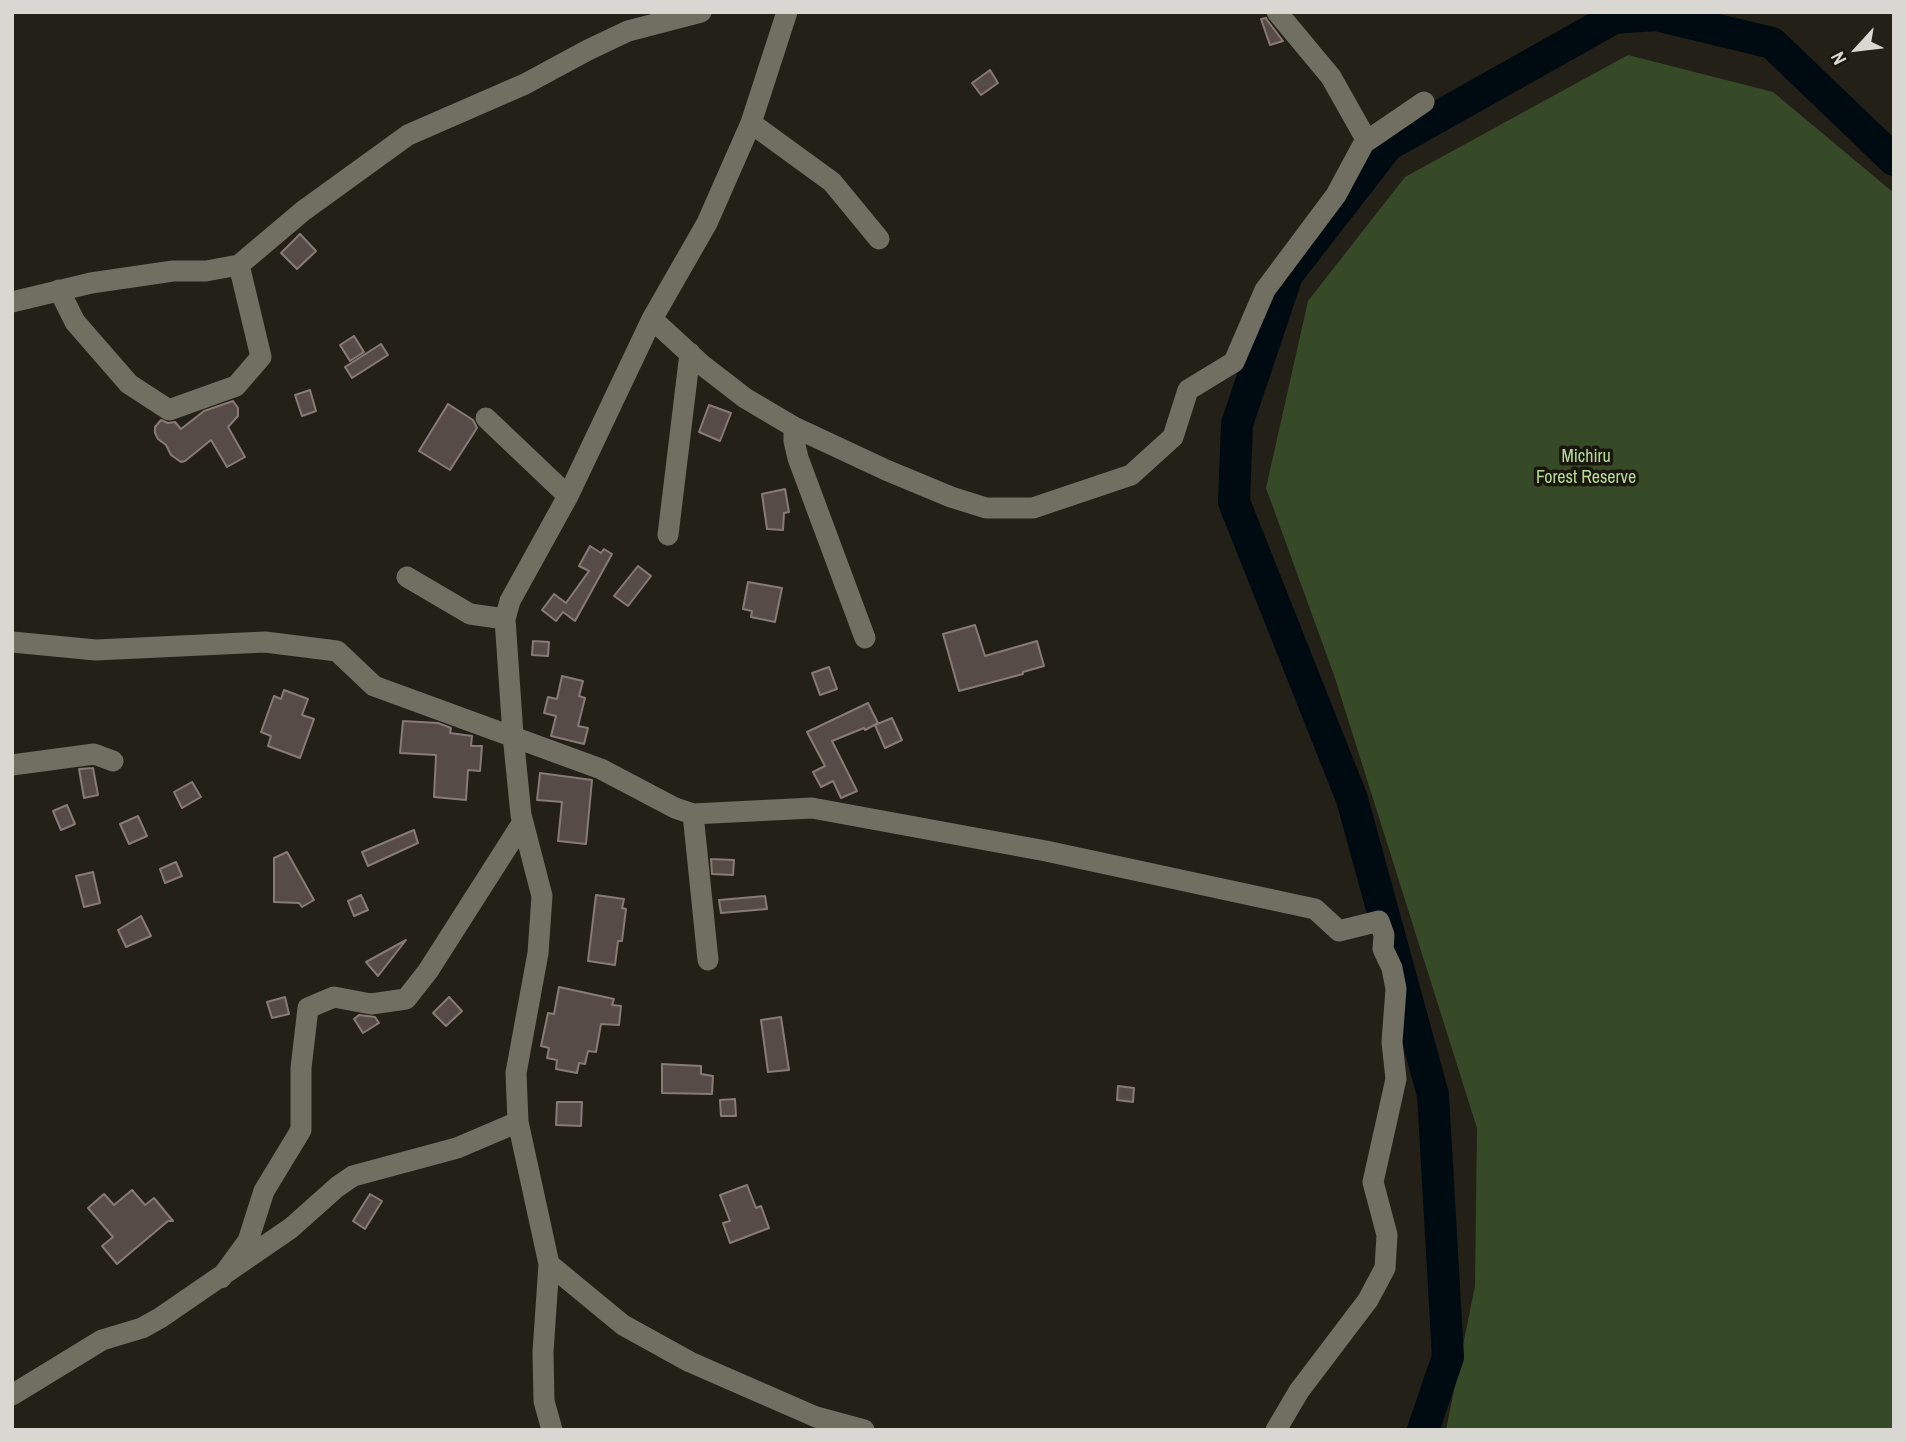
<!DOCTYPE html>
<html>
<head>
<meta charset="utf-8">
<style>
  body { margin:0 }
  #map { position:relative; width:1906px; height:1442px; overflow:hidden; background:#232017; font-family:"Archivo Narrow",sans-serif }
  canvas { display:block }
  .frame { position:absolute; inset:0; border:14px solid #d9d7d1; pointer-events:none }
  .north { position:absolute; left:1822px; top:14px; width:70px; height:70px; -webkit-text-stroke:5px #1a170e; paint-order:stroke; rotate:243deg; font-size:19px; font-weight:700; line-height:28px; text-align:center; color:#d9d7d1 }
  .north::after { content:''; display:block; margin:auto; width:24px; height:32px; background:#d9d7d1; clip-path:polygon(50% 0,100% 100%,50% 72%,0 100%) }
</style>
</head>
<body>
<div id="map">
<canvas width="1906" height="1442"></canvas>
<div class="frame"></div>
<div class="north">N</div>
</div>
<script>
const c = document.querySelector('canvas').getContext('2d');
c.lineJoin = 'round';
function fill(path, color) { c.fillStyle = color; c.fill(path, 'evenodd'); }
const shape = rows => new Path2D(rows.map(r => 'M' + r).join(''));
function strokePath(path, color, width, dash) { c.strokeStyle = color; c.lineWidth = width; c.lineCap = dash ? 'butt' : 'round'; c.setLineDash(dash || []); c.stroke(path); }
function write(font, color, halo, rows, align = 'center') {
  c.font = font + ' "Archivo Narrow",sans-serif'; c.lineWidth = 7; c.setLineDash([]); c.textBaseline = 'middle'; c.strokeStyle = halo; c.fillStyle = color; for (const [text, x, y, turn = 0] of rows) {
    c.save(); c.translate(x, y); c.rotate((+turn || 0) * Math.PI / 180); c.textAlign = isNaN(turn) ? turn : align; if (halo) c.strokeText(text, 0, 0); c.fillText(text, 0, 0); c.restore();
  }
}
const green = shape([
  [1628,55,1773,92,1894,193,1894,1430,1446,1430,1475,1286,1477,1128,1334,675,1266,488,1308,301,1405,177]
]);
const river = shape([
  [1423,1430,1448,1357,1433,1095,1352,799,1234,502,1237,424,1287,275,1388,145,1614,18,1656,15,1772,43,1894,160]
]);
const building = shape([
  [1266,18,1267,20,1283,41,1270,45,1261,19,1266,18],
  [990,70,998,83,981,95,972,83,990,70],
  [300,234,316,251,297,269,281,253,300,234],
  [354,336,364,352,350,361,340,345,354,336],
  [381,344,388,355,352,378,345,367,381,344],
  [310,390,316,411,302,416,295,395,310,390],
  [233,401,238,408,238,416,228,427,245,457,227,467,211,440,185,461,181,462,171,455,166,445,158,439,155,433,155,427,161,420,168,423,175,422,181,429,204,411,233,401],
  [448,404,473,420,477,428,450,470,419,451,448,404],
  [709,405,731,413,720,441,699,432,709,405],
  [785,489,789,512,784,513,783,530,767,529,762,494,785,489],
  [590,546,601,553,604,549,612,554,575,621,563,612,556,621,542,610,554,594,566,603,589,571,579,566,590,546],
  [638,566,651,576,628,606,614,596,638,566],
  [748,582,782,588,775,622,751,617,752,611,743,609,748,582],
  [975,625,985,656,1037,641,1044,666,1023,672,1023,674,959,691,943,634,975,625],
  [533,641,549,642,548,656,532,655,533,641],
  [829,667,837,689,820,695,812,673,829,667],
  [562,676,583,681,579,696,585,698,578,726,588,728,584,744,551,736,556,716,544,713,548,697,557,699,562,676],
  [284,690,308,699,302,715,314,719,300,758,268,746,271,736,261,732,274,696,281,699,284,690],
  [868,703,878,723,865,730,864,728,832,741,857,791,841,798,833,781,821,787,813,772,825,766,807,732,868,703],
  [892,718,902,740,885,748,875,725,892,718],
  [403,721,438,723,451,728,450,733,472,736,471,746,482,746,480,771,468,770,466,800,434,797,436,755,400,753,403,721],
  [93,768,98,795,84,798,79,769,93,768],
  [540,773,592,780,586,844,558,841,562,802,537,800,540,773],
  [192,782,201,797,182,808,174,792,192,782],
  [67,805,75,824,61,830,53,811,67,805],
  [138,816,147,836,129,844,120,824,138,816],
  [414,830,418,843,368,866,362,852,414,830],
  [287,852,314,900,302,907,299,903,274,902,274,858,287,852],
  [711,859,734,860,733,875,712,874,711,859],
  [176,862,182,876,165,883,160,869,176,862],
  [93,872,100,903,84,907,76,876,93,872],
  [361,895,368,910,354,916,348,901,361,895],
  [596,895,624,899,622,908,626,909,622,941,618,941,615,965,588,961,596,895],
  [765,896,767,909,721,913,719,900,765,896],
  [141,916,151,936,126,947,118,930,141,916],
  [406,940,378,976,366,962,406,940],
  [559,987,614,999,612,1005,621,1006,619,1025,601,1024,596,1052,588,1051,585,1064,579,1063,577,1073,556,1069,557,1060,547,1058,549,1048,541,1046,548,1013,554,1014,559,987],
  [285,997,289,1014,272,1018,267,1002,285,997],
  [449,997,462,1011,446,1026,433,1013,449,997],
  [359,1015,375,1017,379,1023,363,1033,354,1019,359,1015],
  [781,1017,789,1070,768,1072,761,1020,781,1017],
  [662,1064,701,1066,701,1074,713,1076,712,1094,662,1093,662,1064],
  [1118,1086,1134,1088,1133,1102,1117,1100,1118,1086],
  [735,1099,736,1116,721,1116,720,1100,735,1099],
  [557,1102,582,1102,581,1126,556,1125,557,1102],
  [747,1185,756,1208,761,1206,769,1228,730,1243,723,1223,730,1221,720,1195,747,1185],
  [132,1190,145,1205,154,1198,173,1221,168,1221,117,1264,102,1246,113,1237,88,1208,104,1194,114,1205,132,1190],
  [370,1194,382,1201,365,1229,353,1221,370,1194]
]);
const minor = shape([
  [1277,12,1331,77,1367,141],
  [751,123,832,182,879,239],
  [59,290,75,322,129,384,169,410,236,386,261,357,239,265],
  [12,302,91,283,173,271,206,271,239,265,303,211,408,135,525,84,588,50,628,31,701,12],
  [652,319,701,364,745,398,794,427,886,470,951,497,986,508,1033,508,1131,475,1173,437,1188,390,1234,362,1265,290,1336,195,1364,143,1424,102],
  [486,418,568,496],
  [794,427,794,441,798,458,865,638],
  [668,535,690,353],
  [407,577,470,614,505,619],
  [12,642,96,650,265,642,337,651,374,686,601,769,675,808,693,814,708,960],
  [12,765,94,754,113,761],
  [693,814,812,808,1046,851,1315,909,1339,931,1379,921,1384,935,1383,949,1392,968,1396,989,1392,1042,1396,1079,1373,1182,1387,1235,1385,1268,1368,1300,1299,1391,1276,1430],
  [549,1264,623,1325,690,1362,816,1417,864,1430],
  [221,1278,248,1241,264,1191,301,1130,301,1068,308,1008,334,997,371,1004,406,999,428,971,523,822],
  [12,1395,102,1340,142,1328,160,1318,291,1228,337,1187,353,1176,457,1148,518,1122],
  [552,1430,544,1401,543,1352,549,1264,518,1122,516,1073,538,953,542,896,521,815,513,735,505,619,510,601,568,496,652,319,707,223,751,123,787,12]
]);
const parkNames = [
  ["Michiru",1586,457],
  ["Forest Reserve",1586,478]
];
fill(green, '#374a28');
strokePath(river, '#000b11', 32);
fill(building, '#574b47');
strokePath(building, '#887a76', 2);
strokePath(minor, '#716e62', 21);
write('18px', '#b7db9a', '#1a170e', parkNames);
</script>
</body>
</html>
